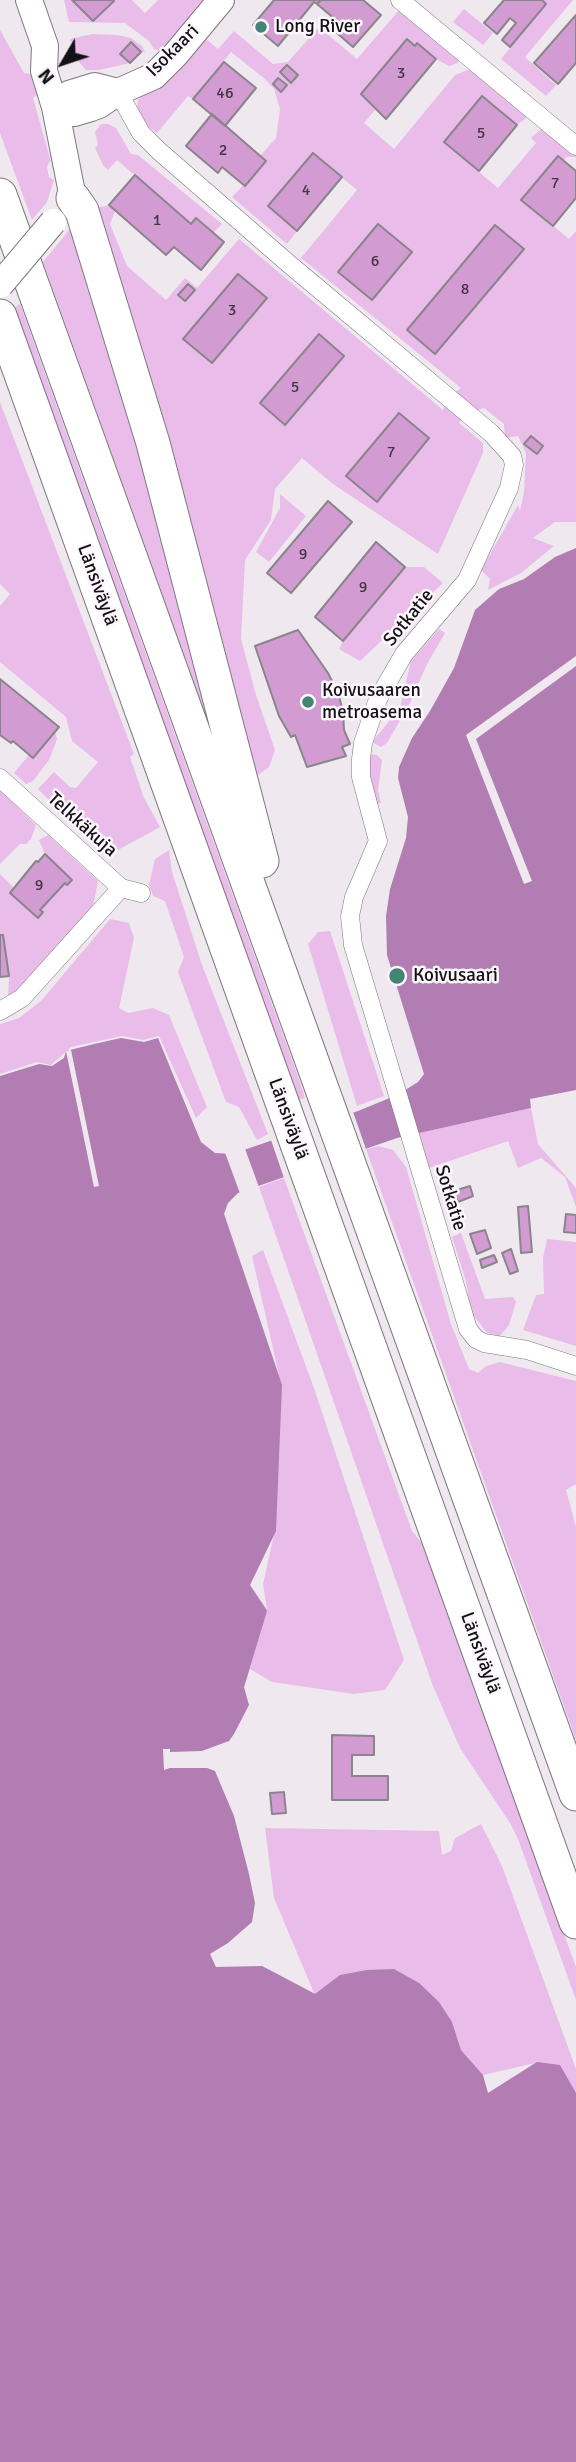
<!DOCTYPE html>
<html>
<head>
<meta charset="utf-8">
<style>
  body { margin:0 }
  #map { position:relative; width:576px; height:2462px; overflow:hidden; background:#efe9ef; font-family:Signika,sans-serif }
  canvas { display:block }
  .north { position:absolute; left:28px; top:28px; width:70px; height:70px; -webkit-text-stroke:5px #fcf7fc; paint-order:stroke; rotate:231deg; font-size:19px; font-weight:700; line-height:28px; text-align:center; color:#131113 }
  .north::after { content:''; display:block; margin:auto; width:24px; height:32px; background:#131113; clip-path:polygon(50% 0,100% 100%,50% 72%,0 100%) }
</style>
</head>
<body>
<div id="map">
<canvas width="576" height="2462"></canvas>
<div class="north">N</div>
</div>
<script>
const c = document.querySelector('canvas').getContext('2d');
c.lineJoin = 'round';
function fill(path, color) { c.fillStyle = color; c.fill(path, 'evenodd'); }
const shape = rows => new Path2D(rows.map(r => 'M' + r).join(''));
function strokePath(path, color, width, dash) { c.strokeStyle = color; c.lineWidth = width; c.lineCap = dash ? 'butt' : 'round'; c.setLineDash(dash || []); c.stroke(path); }
function write(font, color, halo, rows, align = 'center') {
  c.font = font + ' Signika,sans-serif'; c.lineWidth = 5; c.setLineDash([]); c.textBaseline = 'middle'; c.strokeStyle = halo; c.fillStyle = color; for (const [text, x, y, turn = 0] of rows) {
    c.save(); c.translate(x, y); c.rotate((+turn || 0) * Math.PI / 180); c.textAlign = isNaN(turn) ? turn : align; if (halo) c.strokeText(text, 0, 0); c.fillText(text, 0, 0); c.restore();
  }
}
const green = shape([
  [64,0,132,0,145,13,158,0,214,0,165,53,154,49,149,41,125,23,69,22],
  [542,0,573,0,525,57,556,85,546,96,501,59,546,4],
  [401,8,458,58,458,63,449,66,436,59,418,44,415,46,407,39,361,94,375,110,364,123,394,149,455,75,473,68,530,115,517,125,482,96,444,142,498,188,536,143,531,138,543,127,576,154,576,157,567,157,564,160,557,156,522,200,569,239,576,231,576,522,555,522,533,538,554,546,521,573,488,590,490,579,481,570,518,505,520,511,524,492,526,453,518,436,505,438,504,424,484,408,465,415,459,423,483,443,483,453,438,554,333,484,302,458,275,489,271,520,245,560,241,639,256,695,275,750,269,767,254,778,142,351,103,225,96,208,109,205,115,211,110,224,127,266,166,300,185,278,197,288,239,239,443,410,447,399,461,388,301,258,357,190,313,154,297,231,287,244,232,197,266,161,260,156,276,138,280,109,274,89,265,79,231,52,193,99,188,96,157,133,144,123,137,112,138,100,147,92,165,84,205,38,218,49,234,31,273,64,288,62,319,27,357,59],
  [464,9,493,33,483,45,453,22],
  [0,30,24,73,34,75,41,92,33,98,51,162,49,162,47,167,49,177,54,180,47,202,32,220,0,133],
  [92,34,117,35,131,38,142,46,145,52,141,52,130,42,120,54,130,63,99,70,86,70,77,60,70,39],
  [101,124,108,124,116,128,131,154,138,155,222,224,213,233,196,218,191,224,117,160,108,170,103,165,95,148,98,145,95,132],
  [70,229,128,402,211,730,43,262],
  [20,304,300,1082,305,1098,299,1100,15,307],
  [0,402,134,754,130,757,144,798,160,827,107,856,58,813,58,809,38,789,54,772,70,787,76,788,98,762,72,741,66,717,0,662,0,606,10,594,0,584],
  [280,494,306,516,269,562,256,552,280,508],
  [405,567,424,567,443,583,360,661,339,649,343,641],
  [439,629,445,633,426,666,410,703,387,743,381,747,372,742,400,708,411,661],
  [55,731,57,739,49,760,33,781,26,784,14,773,29,755,34,758],
  [368,754,377,755,382,760,378,790,381,803,375,805,368,779],
  [0,790,36,825,31,839,26,844,20,844,0,864],
  [48,835,98,881,93,907,24,987,8,999,9,977,0,977,0,874,14,888,10,893,38,918,43,913,41,910,65,883,67,885,72,880,45,854,39,840],
  [169,850,172,872,202,965,268,1134,257,1140,239,1107,226,1102,178,972,184,957,165,901,153,896,149,885,155,859],
  [110,919,129,923,134,938,119,1008,128,1013,153,1008,169,1015,207,1107,196,1118,159,1036,143,1040,122,1036,71,1047,51,1065,37,1062,0,1074,0,1024,19,1018,41,1001],
  [330,931,384,1096,357,1106,308,944,318,932],
  [531,1108,538,1144,576,1188,576,1207,565,1177,541,1158,518,1168,508,1141,429,1168,419,1133],
  [379,1146,393,1150,406,1167,451,1324,469,1369,478,1373,486,1366,500,1362,576,1381,576,1484,566,1490,576,1527,576,1740,366,1149],
  [284,1178,412,1531,425,1547,576,1967,576,2000,518,1839,510,1823,460,1748,433,1686,394,1575,259,1187],
  [224,1213,279,1375,252,1256,263,1250,314,1388,404,1660,385,1690,354,1694,272,1682,250,1669,244,1687],
  [274,1535,263,1584,267,1609,250,1585],
  [461,1233,485,1299,513,1297,516,1302,509,1325,500,1336,487,1333,471,1312,466,1281,452,1237],
  [547,1239,576,1242,576,1346,523,1330,536,1295,544,1294,543,1258],
  [481,1824,502,1866,576,2069,576,2209,262,1966,314,1993,274,1898,265,1828,439,1831,442,1855,451,1851,455,1838],
  [452,2022,461,2050,483,2075,535,2063,488,2093,345,2027]
]);
const water = shape([
  [576,548,576,1090,530,1099,531,1108,397,1138,238,1193,228,1203,224,1214,282,1385,276,1531,250,1585,267,1611,244,1687,249,1705,234,1734,229,1741,202,1751,170,1752,170,1749,163,1749,164,1770,170,1768,207,1768,215,1771,234,1816,249,1874,255,1903,252,1922,228,1943,210,1954,216,1967,262,1966,315,1994,340,1975,367,1970,394,1969,419,1983,439,2002,452,2022,461,2050,483,2075,488,2093,537,2062,560,2065,576,2093,576,2462,0,2462,0,1076,39,1064,52,1066,64,1058,66,1051,94,1044,121,1038,144,1042,158,1038,201,1142,215,1153,232,1154,358,1111,397,1095,418,1082,424,1074,387,955,386,916,390,889,406,838,408,817,398,778,399,767,412,738,430,711,454,668,475,610,499,589,524,579,555,557]
]);
const pier = shape([
  [576,656,576,666,476,739,532,881,524,884,466,735],
  [71,1050,99,1186,94,1187,66,1051],
  [352,1109,367,1152,285,1181,270,1137],
  [244,1146,260,1190,241,1196,224,1150,231,1151]
]);
const building = shape([
  [72,0,113,0,114,1,93,21,72,0],
  [274,0,321,0,317,4,314,2,278,46,253,25,274,0],
  [321,0,363,0,381,15,353,47,330,27,336,20,317,4,321,0],
  [504,0,542,0,546,4,510,47,502,40,516,23,510,18,497,34,484,23,504,0],
  [576,15,576,63,558,84,534,63,576,15],
  [407,39,415,46,417,43,436,59,386,119,361,94,407,39],
  [131,42,141,52,130,63,120,54,131,42],
  [224,62,256,88,225,126,193,99,224,62],
  [287,65,298,75,291,83,280,72,287,65],
  [278,78,287,85,281,92,273,84,278,78],
  [482,96,517,125,479,171,444,142,482,96],
  [212,114,266,161,245,186,222,167,218,173,186,146,212,114],
  [313,153,342,177,297,231,268,206,313,153],
  [558,156,576,171,576,198,553,226,521,200,558,156],
  [135,175,191,224,196,218,224,242,201,270,174,247,166,255,109,205,135,175],
  [378,224,412,252,372,300,338,272,378,224],
  [495,225,524,249,435,354,407,330,495,225],
  [238,274,267,298,212,363,183,339,238,274],
  [188,284,195,290,185,301,178,295,188,284],
  [319,334,344,356,285,425,260,403,319,334],
  [399,413,429,438,377,502,346,476,399,413],
  [531,436,543,446,537,454,524,444,531,436],
  [328,501,352,522,291,593,267,573,328,501],
  [376,542,405,567,343,641,315,617,376,542],
  [298,630,328,673,338,693,343,711,344,730,350,744,342,747,346,756,307,767,295,735,291,737,279,716,255,646,298,630],
  [0,679,59,727,33,758,13,741,11,743,0,735,0,679],
  [45,854,72,880,67,885,65,883,40,910,43,912,38,918,10,893,36,861,38,862,45,854],
  [0,935,3,935,9,976,0,977,0,935],
  [470,1186,473,1196,458,1202,454,1191,470,1186],
  [528,1206,532,1252,521,1253,518,1207,528,1206],
  [566,1214,576,1215,576,1233,564,1232,566,1214],
  [485,1230,491,1248,477,1254,470,1234,485,1230],
  [511,1249,518,1271,510,1274,502,1253,511,1249],
  [494,1255,497,1262,482,1268,480,1260,494,1255],
  [332,1735,374,1736,374,1755,352,1755,352,1776,388,1776,388,1800,332,1800,332,1735],
  [284,1792,286,1813,272,1814,270,1793,284,1792]
]);
const street = shape([
  [400,0,576,146],
  [118,92,141,133,159,151,289,264,491,433,512,456,514,465,509,488,467,580,404,654,378,699,363,743,361,759,361,777,378,841,354,897,350,916,353,945,468,1329,476,1339,484,1343,527,1350,576,1366],
  [0,778,121,888,141,893],
  [0,1011,22,998,121,888]
]);
const secondary = shape([
  [29,0,45,46,44,71,55,107,73,198],
  [55,107,64,112,74,113,91,108,99,105,118,92,154,76,176,54,221,0],
  [55,107,69,94,95,86,118,92]
]);
const highway = shape([
  [0,195,576,1794],
  [73,198,82,211,153,443,262,861],
  [0,316,576,1922]
]);
const secondaryBridge = shape([
  [0,285,53,222]
]);
const markers = [
  [261,27,7,"#438474"],
  [308,702,7,"#438474"],
  [397,976,9,"#438474"]
];
const numberNames = [
  ["3",401,74],
  ["46",225,94],
  ["5",481,134],
  ["2",223,151],
  ["7",555,184],
  ["4",306,191],
  ["1",157,221],
  ["6",375,262],
  ["8",465,290],
  ["3",232,311],
  ["5",295,388],
  ["7",391,453],
  ["9",303,555],
  ["9",363,588],
  ["9",39,886]
];
const poiNames = [
  ["Long River",275,27],
  ["Koivusaaren",322,691],
  ["metroasema",322,713],
  ["Koivusaari",413,976]
];
const streetNames = [
  ["Isokaari",173,51,-45],
  ["Länsiväylä",97,585,70],
  ["Sotkatie",409,618,-51],
  ["Telkkäkuja",82,825,42],
  ["Länsiväylä",288,1119,70],
  ["Sotkatie",450,1198,73],
  ["Länsiväylä",480,1653,70]
];
fill(green, '#e9bcea');
fill(water, '#b17db3');
fill(pier, '#efe9ef');
fill(building, '#d29cd3');
strokePath(building, '#8a858a', 2);
strokePath(street, '#7d787d', 19);
strokePath(secondary, '#7d787d', 28);
strokePath(highway, '#7d787d', 35);
strokePath(street, '#fff', 18);
strokePath(secondary, '#fff', 26);
strokePath(highway, '#fff', 33);
strokePath(secondaryBridge, '#7d787d', 28, []);
strokePath(secondaryBridge, '#fff', 26);
for (const [x, y, r, color] of markers) { const dot = new Path2D(); dot.arc(x, y, r, 0, 2 * Math.PI); c.fillStyle = color; c.fill(dot); strokePath(dot, '#fcf7fc', 2.5); }
write('16px', '#433443', null, numberNames);
write('19px', '#131113', '#fcf7fc', poiNames, 'left');
write('19px', '#131113', '#fcf7fc', streetNames);
</script>
</body>
</html>
